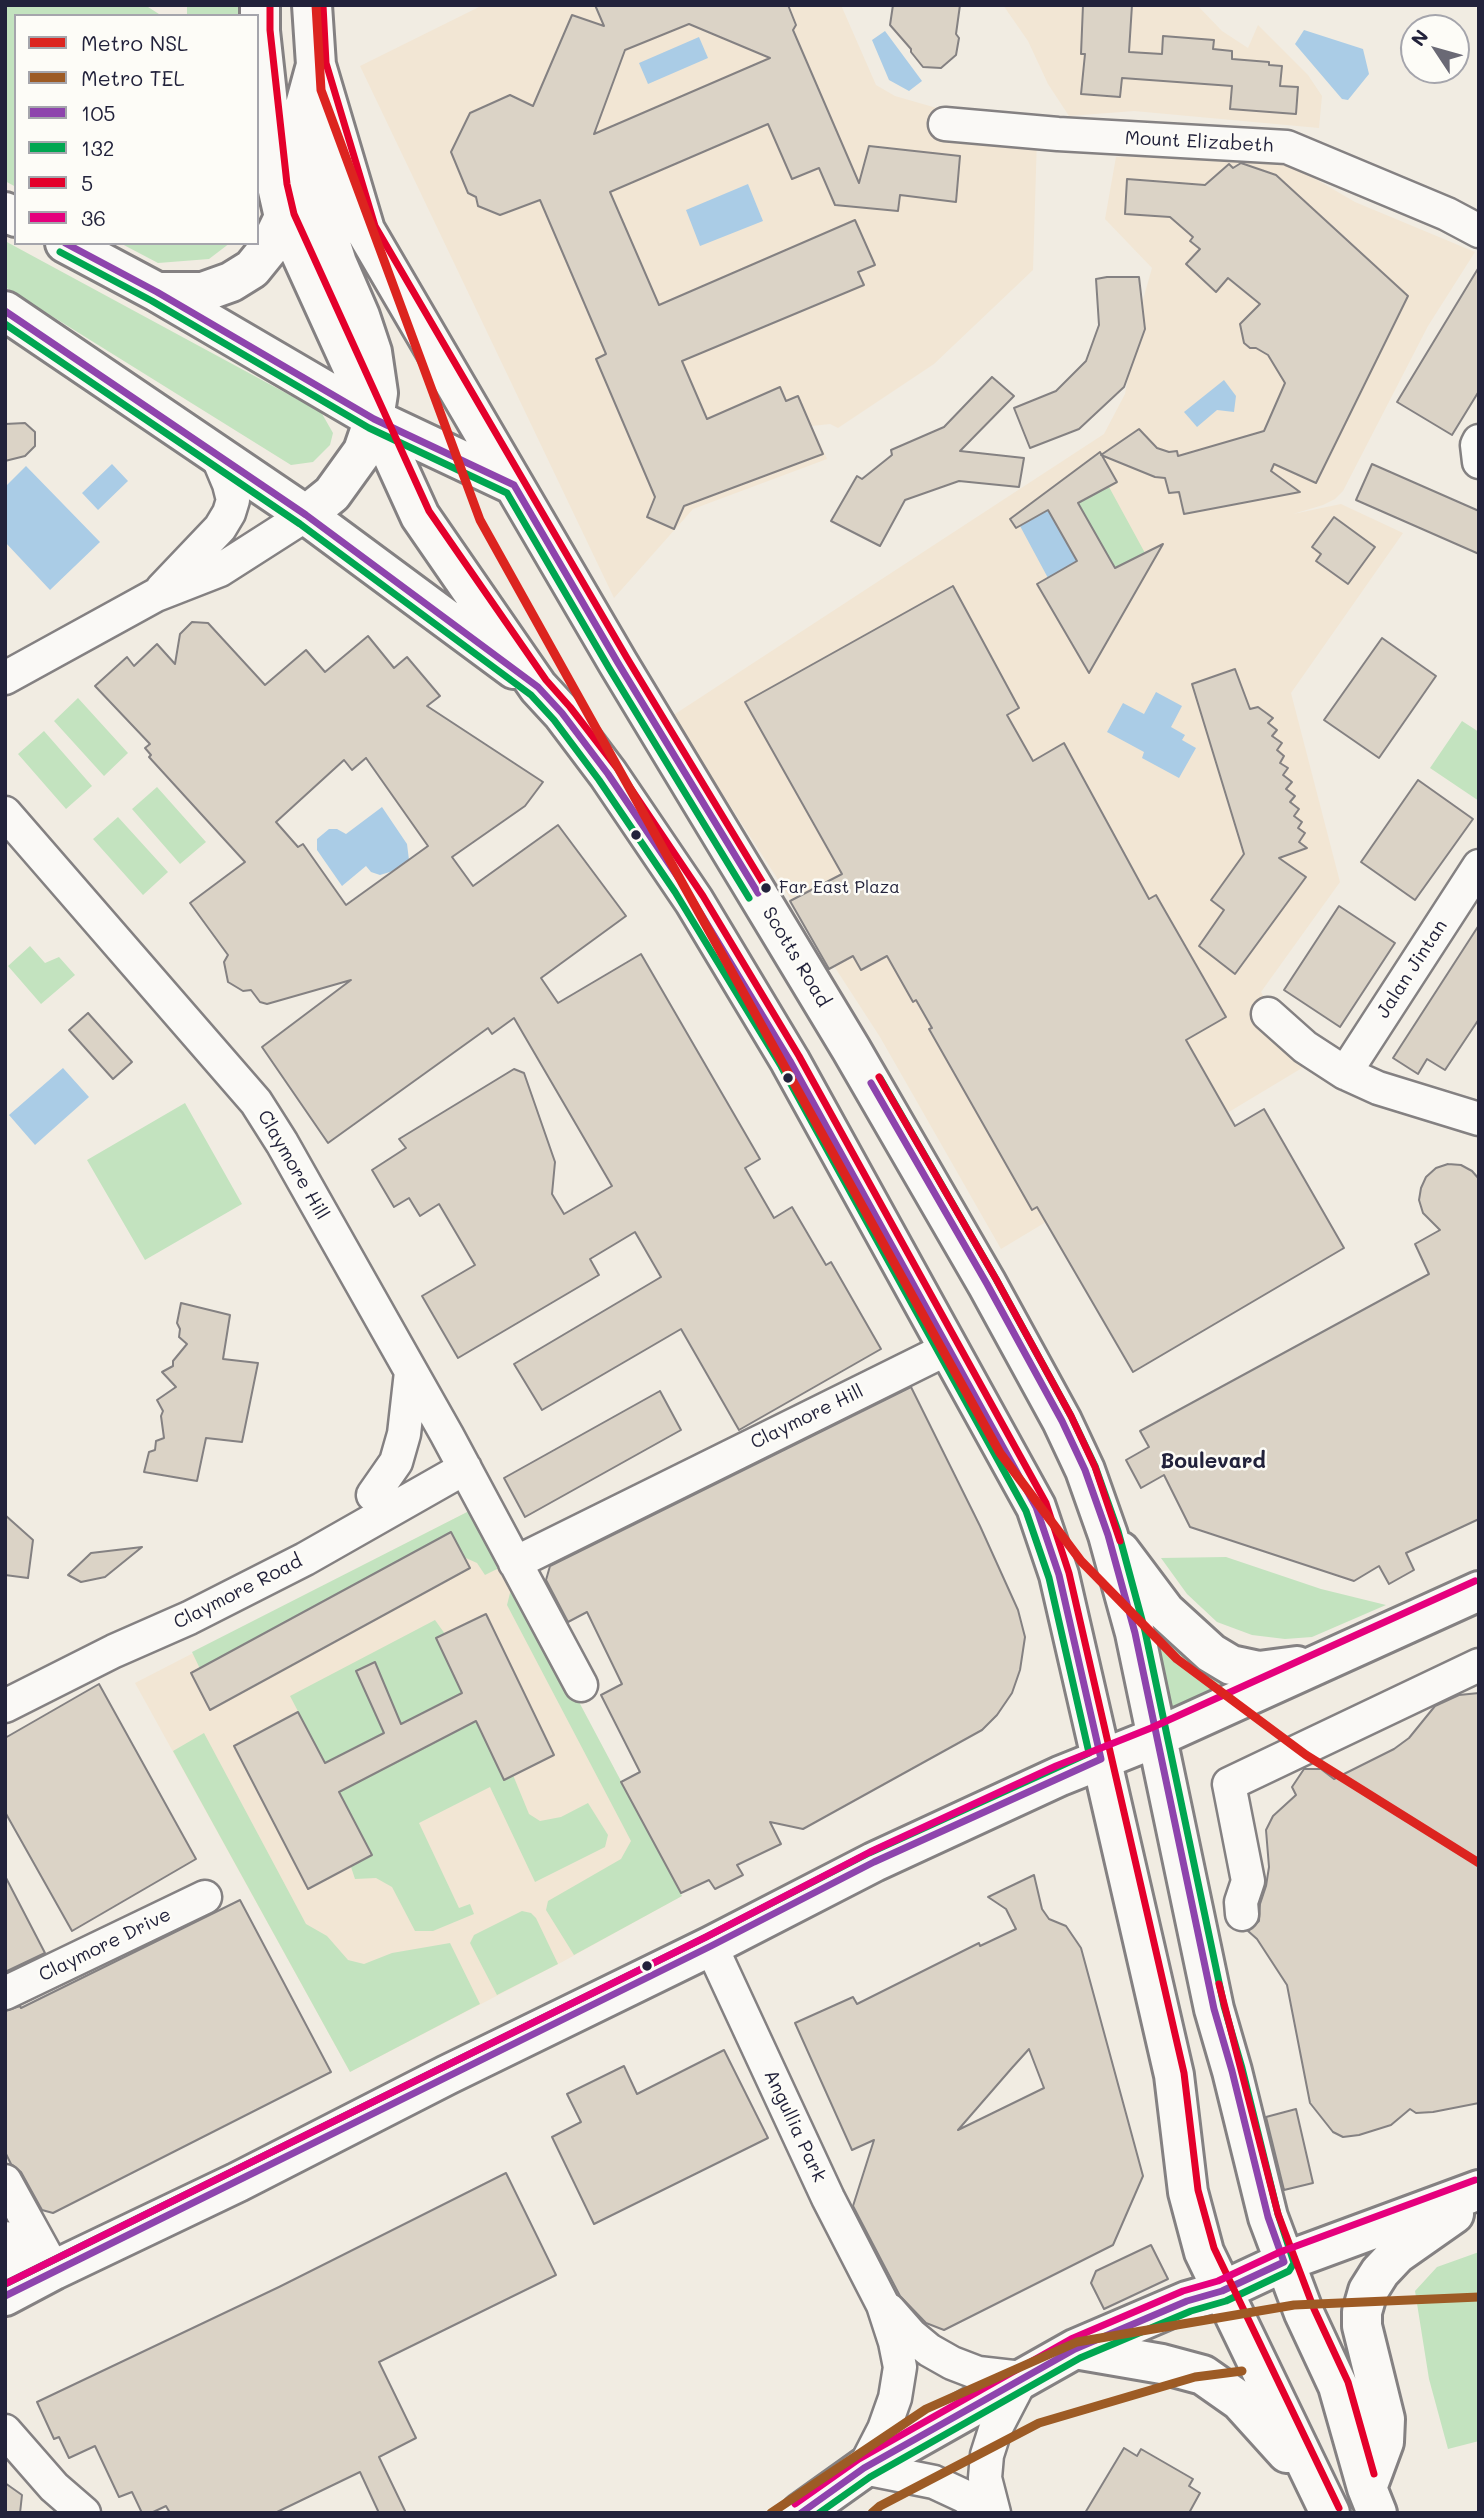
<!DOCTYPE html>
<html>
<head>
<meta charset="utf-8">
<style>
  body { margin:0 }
  #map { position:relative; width:1484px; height:2518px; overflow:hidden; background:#f1ece2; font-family:Mali,sans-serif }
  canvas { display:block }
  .frame { position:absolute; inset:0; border:7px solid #22223b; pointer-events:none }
  .legend { position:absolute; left:14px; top:14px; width:245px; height:231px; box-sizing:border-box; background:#fdfcf7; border:2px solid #a5a5ac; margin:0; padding:9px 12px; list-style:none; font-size:21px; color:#22223b }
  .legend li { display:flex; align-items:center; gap:14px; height:35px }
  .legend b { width:35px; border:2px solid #a5a5ac }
  .north { position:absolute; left:1400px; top:14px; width:70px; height:70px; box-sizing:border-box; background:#fdfcf7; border:2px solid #a5a5ac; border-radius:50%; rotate:306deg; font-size:19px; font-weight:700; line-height:28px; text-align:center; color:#22223b }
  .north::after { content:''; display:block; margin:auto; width:24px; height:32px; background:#6a6975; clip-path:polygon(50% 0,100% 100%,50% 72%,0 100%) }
</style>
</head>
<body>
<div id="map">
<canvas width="1484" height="2518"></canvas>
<div class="frame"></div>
<ul class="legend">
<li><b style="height:9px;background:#dc241f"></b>Metro NSL</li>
<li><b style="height:9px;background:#9d5b25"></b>Metro TEL</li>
<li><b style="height:9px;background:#8e44ad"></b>105</li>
<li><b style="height:9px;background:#00a651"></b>132</li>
<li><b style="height:9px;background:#e4002b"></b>5</li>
<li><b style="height:9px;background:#e5007d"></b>36</li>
</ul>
<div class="north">N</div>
</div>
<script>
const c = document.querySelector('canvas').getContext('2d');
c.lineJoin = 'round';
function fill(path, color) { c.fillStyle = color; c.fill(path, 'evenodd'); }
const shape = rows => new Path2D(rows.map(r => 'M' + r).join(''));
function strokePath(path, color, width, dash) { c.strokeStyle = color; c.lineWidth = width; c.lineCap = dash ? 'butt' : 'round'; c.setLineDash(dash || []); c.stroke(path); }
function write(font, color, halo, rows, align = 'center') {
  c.font = font + ' Mali,sans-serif'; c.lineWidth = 5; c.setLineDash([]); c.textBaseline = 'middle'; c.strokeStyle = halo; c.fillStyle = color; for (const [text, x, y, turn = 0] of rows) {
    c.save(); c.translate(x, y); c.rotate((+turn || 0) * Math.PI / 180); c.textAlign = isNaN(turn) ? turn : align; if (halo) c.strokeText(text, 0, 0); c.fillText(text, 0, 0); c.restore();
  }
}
const built = shape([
  [483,5,841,5,876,85,895,96,1037,137,1033,270,934,364,838,428,830,424,812,426,827,459,693,509,614,598,360,66],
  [1003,5,1197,5,1222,31,1248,48,1258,25,1308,75,1322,96,1319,128,1134,111,1069,116,1048,84,1028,41],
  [1271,153,1355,202,1475,252,1428,326,1343,491,1335,499,1323,505,1293,514,1341,504,1403,533,1291,693,1340,882,1261,992,1302,1068,1001,1249,880,1037,672,716,1104,434,1125,394,1142,303,1152,268,1105,219,1116,157],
  [475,1508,682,1896,564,1961,350,2072,135,1683]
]);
const green = shape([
  [5,5,145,5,162,16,16,16,16,187,5,181],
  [187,5,247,5,246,16,187,16],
  [5,241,321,412,333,433,330,445,313,462,291,465,5,287],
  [120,243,230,243,209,259,158,263],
  [1109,487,1145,553,1115,568,1078,503],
  [78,698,128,753,104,776,54,721],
  [1462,721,1479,732,1479,801,1430,768],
  [44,731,92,786,66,809,18,754],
  [157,787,206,842,180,864,132,809],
  [118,817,168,872,143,895,93,839],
  [30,946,45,963,59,957,75,975,41,1004,8,966],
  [185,1103,242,1204,145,1260,87,1160],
  [475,1508,505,1565,485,1575,477,1563,448,1550,202,1673,192,1652],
  [1226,1557,1321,1589,1386,1605,1312,1637,1285,1639,1252,1635,1217,1622,1187,1594,1161,1558],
  [518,1587,682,1896,574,1955,546,1910,548,1901,621,1859,631,1841,507,1605,510,1593],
  [1165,1611,1259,1671,1155,1738,1135,1633],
  [435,1620,445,1634,437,1638,462,1693,325,1763,290,1696],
  [476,1721,503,1779,513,1775,529,1814,540,1821,561,1817,588,1803,608,1835,605,1847,535,1882,490,1787,419,1823,459,1908,470,1904,474,1914,433,1931,415,1931,392,1887,376,1878,355,1879,351,1867,372,1855,339,1792],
  [204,1733,306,1924,327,1936,348,1960,364,1964,392,1953,450,1943,480,2004,350,2072,173,1751],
  [522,1911,531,1913,536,1918,558,1964,497,1995,470,1943,474,1935],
  [1479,2252,1479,2441,1448,2449,1429,2379,1415,2291,1437,2267]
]);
const water = shape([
  [1304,30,1363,49,1369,74,1348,100,1342,99,1295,44],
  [885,31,922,81,909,91,889,80,872,40],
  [699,37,708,58,648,84,639,63],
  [748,184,763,221,700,246,686,210],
  [1224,380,1236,396,1234,412,1217,410,1197,427,1184,412],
  [112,464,128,481,98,510,82,493],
  [26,466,100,542,50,590,5,542,5,487],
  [1048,510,1077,561,1048,578,1020,526],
  [1156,692,1182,706,1171,727,1185,735,1182,740,1196,748,1179,778,1142,758,1144,752,1107,732,1123,703,1144,714],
  [382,807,407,844,409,860,393,871,380,875,371,872,366,866,342,886,317,850,317,839,329,829,337,829,346,834],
  [63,1068,89,1097,35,1145,9,1115]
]);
const building = shape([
  [595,5,788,5,796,25,793,30,859,183,869,146,960,156,956,202,900,195,898,211,835,205,819,168,792,179,768,124,610,192,659,305,855,220,875,265,858,272,864,285,682,361,707,419,780,387,786,401,798,396,823,454,684,506,674,529,647,517,655,497,596,359,606,354,540,200,500,215,478,206,476,197,468,193,451,152,470,113,510,95,533,106,572,15,604,26,595,5],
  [689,24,770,58,594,134,625,50,689,24],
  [893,5,960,5,956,34,959,38,956,55,941,68,923,67,911,52,911,49,890,25,893,5],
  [1083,5,1132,5,1129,52,1162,54,1163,36,1214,40,1213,49,1232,51,1232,59,1269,62,1269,65,1282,66,1280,86,1298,87,1296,114,1230,109,1232,86,1122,78,1120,97,1081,94,1085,54,1081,54,1083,5],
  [1241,163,1276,175,1408,296,1316,483,1274,464,1271,471,1300,492,1184,514,1179,492,1169,493,1165,478,1155,477,1101,455,1139,429,1157,448,1169,452,1177,451,1178,456,1264,431,1285,383,1268,355,1256,348,1250,348,1244,343,1240,324,1260,304,1228,278,1216,292,1186,264,1200,249,1190,241,1193,237,1170,217,1125,214,1127,179,1205,185,1229,164,1233,168,1241,163],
  [1479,267,1479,391,1452,435,1397,402,1479,267],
  [1107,277,1139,277,1145,329,1124,387,1079,429,1030,448,1014,408,1056,391,1086,361,1099,325,1096,279,1107,277],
  [992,377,1014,396,960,451,1024,458,1019,487,959,481,905,500,880,546,831,521,857,476,862,479,892,455,891,450,944,427,992,377],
  [25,423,35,432,35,446,25,456,5,461,5,424,25,423],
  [1100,452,1117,482,1078,503,1115,568,1163,544,1089,673,1037,584,1077,561,1048,510,1016,528,1010,519,1100,452],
  [1372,464,1479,511,1479,554,1356,500,1372,464],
  [1334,517,1375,547,1348,584,1316,561,1321,554,1312,547,1334,517],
  [953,586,1019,708,1007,715,1033,761,1064,743,1149,899,1156,895,1226,1017,1186,1040,1235,1126,1264,1109,1344,1248,1133,1372,1037,1207,1032,1210,929,1029,932,1028,916,1000,913,1002,887,956,861,970,853,956,829,969,790,901,842,874,745,702,953,586],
  [192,622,208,623,265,685,306,650,325,672,368,636,394,668,407,657,440,696,427,706,543,782,525,806,452,857,473,886,558,825,626,916,541,978,558,1003,641,954,760,1159,745,1168,774,1218,792,1207,826,1265,831,1262,881,1349,739,1430,681,1329,542,1410,514,1364,661,1277,635,1232,590,1259,599,1275,458,1358,422,1296,475,1265,439,1204,420,1216,409,1198,394,1207,372,1170,406,1148,399,1139,514,1069,524,1073,555,1162,552,1194,564,1214,612,1186,514,1018,492,1034,488,1028,328,1143,262,1047,351,980,267,1004,260,1002,251,990,243,991,228,982,224,962,228,955,190,903,245,862,149,757,151,755,145,748,150,744,95,686,127,657,134,666,157,644,175,664,180,634,192,622],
  [366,758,428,846,346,905,303,844,298,847,276,822,344,760,352,770,366,758],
  [1382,638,1436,676,1379,758,1324,720,1382,638],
  [1235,669,1250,709,1258,707,1273,718,1268,723,1277,730,1272,736,1282,743,1277,750,1284,756,1280,763,1288,768,1283,775,1292,782,1286,789,1295,796,1290,802,1299,809,1294,816,1302,822,1298,828,1305,833,1299,842,1307,848,1279,858,1306,877,1235,974,1199,946,1224,910,1211,900,1244,854,1192,684,1235,669],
  [1418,780,1473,819,1415,900,1361,862,1418,780],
  [1339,906,1395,943,1340,1027,1284,990,1339,906],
  [1479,925,1479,1019,1445,1070,1427,1059,1418,1074,1393,1058,1479,925],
  [88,1013,132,1062,113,1079,69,1030,88,1013],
  [1448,1164,1461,1165,1472,1171,1479,1179,1479,1519,1406,1553,1414,1570,1389,1584,1379,1566,1354,1581,1190,1527,1164,1475,1141,1488,1126,1460,1149,1447,1140,1431,1429,1274,1415,1244,1440,1230,1423,1213,1419,1200,1421,1188,1426,1177,1436,1168,1448,1164],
  [181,1303,230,1315,223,1359,258,1363,242,1442,206,1438,197,1481,144,1472,149,1452,155,1450,156,1441,164,1438,161,1416,163,1411,157,1400,176,1387,162,1372,173,1366,173,1361,187,1344,179,1337,180,1329,177,1323,181,1303],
  [911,1387,980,1526,1018,1610,1025,1637,1020,1670,1012,1693,997,1715,982,1730,803,1829,770,1822,781,1844,737,1865,743,1875,715,1889,709,1880,681,1893,621,1782,640,1772,601,1695,622,1684,587,1612,568,1622,546,1580,550,1566,911,1387],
  [660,1391,681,1430,525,1517,504,1478,660,1391],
  [5,1515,33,1540,28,1578,5,1575,5,1515],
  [451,1532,470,1568,210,1710,191,1673,451,1532],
  [142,1547,105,1577,81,1582,68,1575,91,1553,142,1547],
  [486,1614,554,1755,504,1780,476,1721,339,1792,372,1855,308,1889,234,1746,298,1712,325,1763,384,1733,356,1671,375,1662,401,1724,462,1693,436,1638,486,1614],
  [99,1684,196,1859,72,1931,5,1812,5,1738,99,1684],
  [1479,1693,1479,2103,1433,2112,1416,2113,1410,2109,1391,2125,1359,2135,1343,2137,1333,2132,1310,2103,1287,1985,1257,1939,1248,1931,1259,1921,1260,1904,1266,1886,1269,1867,1266,1830,1273,1816,1296,1795,1292,1787,1304,1769,1321,1769,1334,1779,1394,1749,1409,1738,1435,1706,1459,1695,1479,1693],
  [1034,1875,1042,1909,1049,1919,1066,1926,1081,1948,1143,2176,1113,2245,944,2330,926,2323,900,2296,853,2206,874,2140,852,2150,795,2023,853,1997,857,2004,979,1943,980,1946,1016,1929,1006,1909,988,1897,1034,1875],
  [1029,2049,1044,2088,958,2130,1011,2069,1029,2049],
  [5,1876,45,1953,5,1972,5,1876],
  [240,1900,331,2072,53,2213,42,2210,21,2172,11,2164,5,2152,5,2011,20,2006,21,2008,240,1900],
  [724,2050,768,2138,594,2224,552,2137,581,2122,567,2094,624,2066,637,2094,724,2050],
  [1296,2109,1313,2183,1284,2190,1266,2117,1296,2109],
  [506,2173,556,2275,379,2362,416,2438,379,2457,406,2513,379,2513,360,2472,275,2513,170,2513,166,2506,151,2513,142,2513,132,2492,119,2497,95,2446,69,2458,59,2437,54,2439,37,2402,279,2287,506,2173],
  [1151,2245,1168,2279,1104,2309,1091,2283,1096,2271,1151,2245],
  [1124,2448,1137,2456,1141,2449,1193,2479,1189,2486,1200,2493,1189,2513,1085,2513,1124,2448],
  [5,2483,22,2495,20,2513,5,2513,5,2483]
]);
const minor = shape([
  [945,124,1058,134,1287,147,1447,214,1479,231],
  [1479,441,1477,445,1479,462],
  [162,589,220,528,229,513,233,500,229,484,216,453],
  [5,678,156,595,220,570,306,515],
  [5,813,256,1102,282,1143,447,1435,581,1685],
  [1268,1014,1305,1047,1345,1073,1378,1088,1479,1119],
  [1345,1073,1479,866],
  [373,1495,396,1462,404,1434,411,1372],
  [515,1563,949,1348],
  [5,1706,114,1651,189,1618,305,1559,465,1468],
  [1242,1914,1241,1902,1248,1881,1229,1784,1479,1665],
  [711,1946,828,2198,883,2305,895,2342,900,2367,895,2398,884,2429,864,2468,934,2482,964,2496,987,2513],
  [5,1993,205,1897],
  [5,2181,54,2270],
  [5,2238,30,2283],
  [889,2310,911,2335,929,2350,952,2363,978,2373,1022,2378,995,2430,987,2455,985,2478,994,2513],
  [5,2431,54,2487,84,2513]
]);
const major = shape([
  [260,5,260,31,277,186,284,217,420,516,538,687,562,713,608,774,694,901,790,1061,1036,1507,1059,1575,1174,2075,1188,2192,1204,2252,1330,2513],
  [312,5,316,65,365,230,618,663,851,1049,987,1284,1062,1421,1085,1470,1108,1535,1135,1633,1214,2009,1232,2071,1268,2217,1304,2313,1338,2386,1367,2488,1377,2513],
  [5,212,16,217],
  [65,243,157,292,374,419,514,485],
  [157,292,203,292,231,282,252,269,269,248,284,217],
  [5,311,306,515,514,669],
  [306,515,332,494,363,451,374,419,378,393,372,352,360,316,337,263,316,198,298,131,316,65],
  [1120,1551,1165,1611,1211,1653,1231,1665,1259,1671,1297,1666],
  [5,2296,54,2270,238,2182,447,2075,711,1946,874,1862,1060,1776,1155,1738,1479,1591],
  [1075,2349,1162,2364,1203,2375,1240,2401,1287,2453],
  [1367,2488,1384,2442,1385,2419,1362,2326,1362,2312,1368,2291,1380,2272,1397,2254,1454,2214],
  [801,2513,864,2468,1075,2349,1187,2301,1222,2291,1284,2262,1479,2190]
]);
const bus1 = shape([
  [65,243,157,292,374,419,514,485,618,663,758,893],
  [5,311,306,515,538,687,562,713,608,774,684,886,790,1061,1036,1507,1059,1575,1101,1759,874,1862,711,1946,5,2296],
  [801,2513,864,2468,1075,2349,1187,2301,1222,2291,1284,2262,1268,2217,1232,2071,1214,2009,1135,1633,1108,1535,1085,1470,1062,1421,987,1284,871,1083]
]);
const bus2 = shape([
  [60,252,152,301,369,428,507,493,609,668,749,898],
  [5,324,300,524,531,695,554,720,599,780,675,892,781,1066,1026,1511,1049,1578,1089,1753,869,1853,706,1937,5,2284],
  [819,2513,870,2477,1080,2358,1191,2311,1226,2301,1289,2271,1294,2263,1278,2214,1242,2068,1224,2006,1145,1631,1118,1531,1095,1466,1071,1416,996,1279,880,1078]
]);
const bus3 = shape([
  [270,5,270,30,287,184,294,214,429,511,546,680,570,707,617,768,703,896,799,1056,1046,1503,1069,1573,1184,2073,1198,2190,1214,2248,1339,2508],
  [323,5,326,63,375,226,627,658,766,888],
  [879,1077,996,1279,1071,1416,1095,1467,1120,1541],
  [1219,1984,1278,2214,1314,2309,1348,2382,1374,2474]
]);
const bus4 = shape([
  [5,2284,706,1937,870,1852,1056,1766,1151,1728,1475,1581],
  [795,2504,859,2459,1071,2339,1183,2291,1218,2281,1280,2252,1475,2180]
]);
const metro1 = shape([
  [316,5,321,90,480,520,1000,1453,1081,1561,1177,1659,1306,1755,1479,1863]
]);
const metro2 = shape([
  [771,2513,926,2409,1077,2342,1294,2305,1479,2297],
  [872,2513,880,2506,1039,2423,1195,2377,1242,2371]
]);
const markers = [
  [636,835,6,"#22223b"],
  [766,888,6,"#22223b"],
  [788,1078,6,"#22223b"],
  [647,1966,6,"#22223b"]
];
const busNames = [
  ["Far East Plaza",779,888]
];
const streetNames = [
  ["Mount Elizabeth",1199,142,3],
  ["Scotts Road",796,957,59],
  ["Jalan Jintan",1412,969,-57],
  ["Claymore Hill",293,1165,60],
  ["Claymore Hill",807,1417,-26],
  ["Claymore Road",238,1592,-27],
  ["Claymore Drive",105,1945,-26],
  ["Angullia Park",795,2126,65]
];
const neighbourhoodNames = [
  ["Boulevard",1213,1462]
];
fill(built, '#f2e6d4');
fill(green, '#c3e3bf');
fill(water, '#aacce6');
fill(building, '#dbd3c6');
strokePath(building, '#848182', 2);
strokePath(minor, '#848182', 37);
strokePath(major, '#848182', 44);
strokePath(minor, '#faf9f6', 32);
strokePath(major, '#faf9f6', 38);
strokePath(bus1, '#8e44ad', 7);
strokePath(bus2, '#00a651', 7);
strokePath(bus3, '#e4002b', 7);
strokePath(bus4, '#e5007d', 7);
strokePath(metro1, '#dc241f', 9);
strokePath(metro2, '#9d5b25', 9);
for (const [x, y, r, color] of markers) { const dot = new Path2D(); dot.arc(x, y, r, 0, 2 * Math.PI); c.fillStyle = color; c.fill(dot); strokePath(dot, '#fdfcf7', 2.5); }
write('17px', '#22223b', '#fdfcf7', busNames, 'left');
write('19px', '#22223b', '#fdfcf7', streetNames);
write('bold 21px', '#22223b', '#fdfcf7', neighbourhoodNames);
</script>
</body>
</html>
